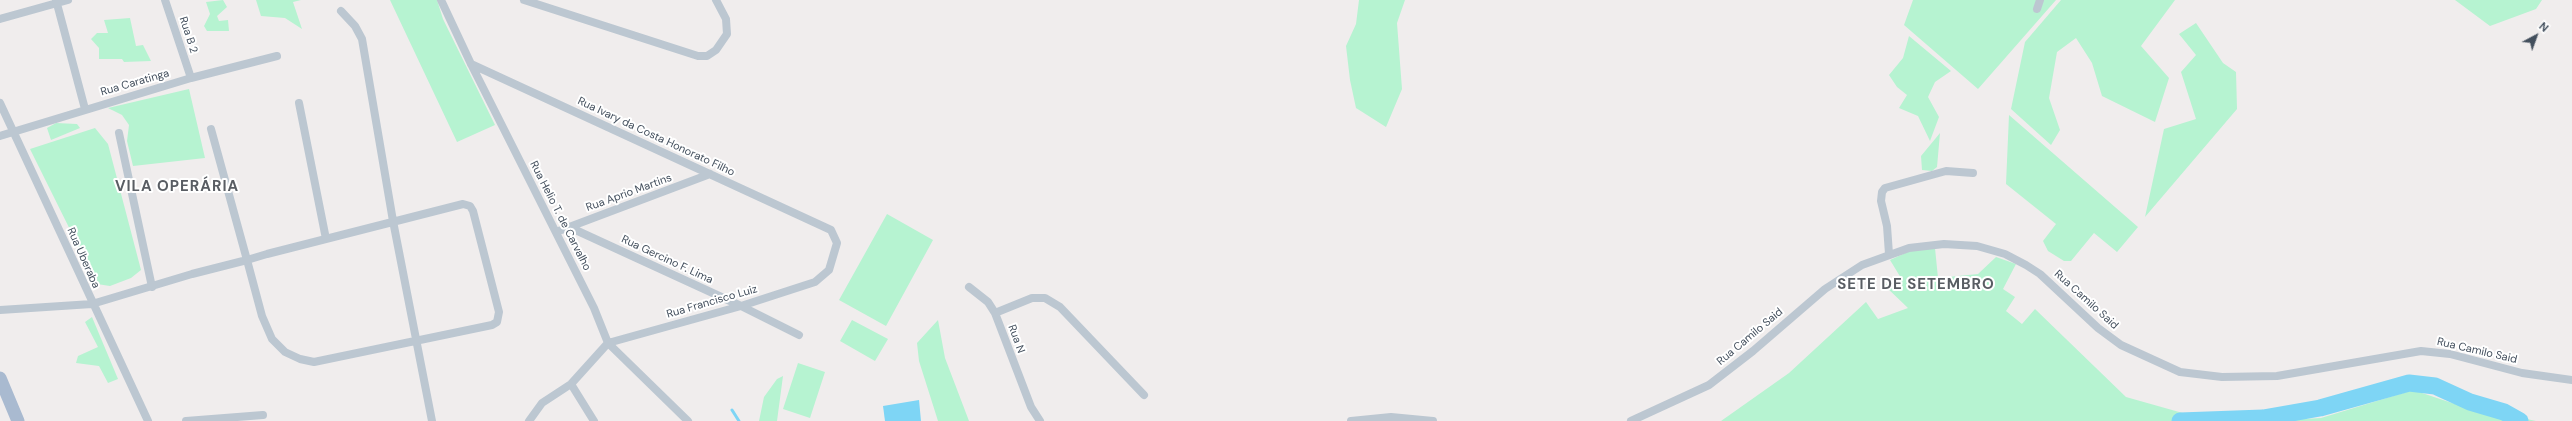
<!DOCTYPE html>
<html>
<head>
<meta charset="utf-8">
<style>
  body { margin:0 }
  #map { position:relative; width:2572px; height:421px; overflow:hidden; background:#f0eded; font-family:"DM Sans",sans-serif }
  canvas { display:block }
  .north { position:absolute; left:2516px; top:16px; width:40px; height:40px; -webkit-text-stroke:3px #fff; paint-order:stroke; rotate:41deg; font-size:11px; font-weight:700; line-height:16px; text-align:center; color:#434f5d }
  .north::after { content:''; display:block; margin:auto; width:14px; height:18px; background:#434f5d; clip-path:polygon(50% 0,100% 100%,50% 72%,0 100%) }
</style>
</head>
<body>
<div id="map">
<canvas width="2572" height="421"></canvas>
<div class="north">N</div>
</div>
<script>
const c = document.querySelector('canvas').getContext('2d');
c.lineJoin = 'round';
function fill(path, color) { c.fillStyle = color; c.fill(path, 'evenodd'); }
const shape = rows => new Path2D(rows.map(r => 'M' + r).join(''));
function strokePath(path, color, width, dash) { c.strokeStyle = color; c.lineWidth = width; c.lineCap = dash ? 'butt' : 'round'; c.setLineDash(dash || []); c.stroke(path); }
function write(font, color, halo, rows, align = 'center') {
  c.font = font + ' "DM Sans",sans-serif'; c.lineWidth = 4; c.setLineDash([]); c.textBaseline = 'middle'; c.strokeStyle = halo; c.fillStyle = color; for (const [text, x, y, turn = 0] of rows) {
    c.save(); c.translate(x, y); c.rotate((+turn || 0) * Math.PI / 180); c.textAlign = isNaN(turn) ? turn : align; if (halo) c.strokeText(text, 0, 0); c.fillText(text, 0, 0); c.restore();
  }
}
const green = shape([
  [223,0,227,7,217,16,219,21,228,20,229,31,207,31,204,26,210,14,206,2],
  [256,0,301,0,293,2,302,29,285,18,261,16],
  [390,0,437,0,443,19,495,125,457,142],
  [1359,0,1405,0,1397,23,1402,89,1386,127,1356,108,1350,80,1346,46,1356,24],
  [1913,0,2056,0,1978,89,1904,25],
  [2061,0,2175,0,2141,46,2169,78,2155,122,2102,96,2092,63,2076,38,2057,52,2049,98,2060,130,2051,145,2011,109,2025,42],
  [2455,0,2542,0,2536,9,2490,26],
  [130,18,136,46,143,45,151,61,124,62,122,59,99,59,99,48,91,39,97,33,108,33,104,20],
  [2196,23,2223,63,2236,72,2237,109,2145,217,2164,129,2196,119,2181,72,2196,55,2179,34],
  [1909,36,1951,71,1935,82,1928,97,1939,117,1930,141,1918,116,1899,108,1907,95,1897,87,1889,75,1903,58],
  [189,89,205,158,133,166,127,141,129,125,122,115,108,108],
  [2009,115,2138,227,2117,252,2094,233,2071,261,2064,261,2048,251,2043,241,2056,224,2006,184],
  [56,123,77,124,80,128,51,140,47,128],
  [95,128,108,144,141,270,131,278,110,286,97,284,30,149],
  [1940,133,1937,167,1932,171,1922,170,1921,156],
  [887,214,933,240,886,326,839,300],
  [1935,248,1938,278,1978,274,1996,257,2016,264,2003,289,2015,297,2006,311,2022,324,2035,309,2126,397,2211,421,1721,421,1789,373,1866,302,1878,319,1908,308,1884,285,1901,278,1890,260,1912,250],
  [92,317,118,379,108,383,99,366,76,363,78,356,98,347,85,322],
  [852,320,888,339,875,361,840,341],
  [938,320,945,358,969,421,938,421,919,361,917,343],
  [798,363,825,372,810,418,783,409],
  [783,376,777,421,759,421,764,397,777,379],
  [2413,390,2455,404,2536,421,2267,421,2321,418]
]);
const water = shape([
  [919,400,921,421,885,421,883,406]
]);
const stream = shape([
  [732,410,739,421]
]);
const river = shape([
  [2180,421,2263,418,2320,408,2409,383,2435,386,2470,402,2504,412,2520,421]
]);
const street = shape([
  [56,0,85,109],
  [165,0,191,78],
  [441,0,471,64,594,308,608,343,688,421],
  [524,0,698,56,707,56,716,50,727,34,726,19,716,0],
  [2037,9,2040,0],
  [341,11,355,26,362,39,393,221,432,421],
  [0,19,68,0],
  [471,64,831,230,837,243,829,270,815,282,741,306,608,343,571,384,542,403,529,421],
  [0,103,148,421],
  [299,103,326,239],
  [119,133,152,287],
  [0,136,191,78,277,56],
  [569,227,741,306,799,335],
  [556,232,710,174],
  [1889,254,1887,226,1881,201,1882,192,1885,188,1946,171,1973,173],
  [969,287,988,302,995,313,1031,407,1040,421],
  [0,310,92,304,192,274,247,260,267,254,463,204,470,206,473,211,499,312,497,322,492,325,314,362,300,359,285,352,272,339,262,316,247,260,211,129],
  [995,313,1032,298,1045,298,1060,307,1144,395],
  [571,384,594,421],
  [186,421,263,415],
  [1351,421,1391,417,1433,421],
  [1631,421,1709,385,1753,351,1825,289,1862,265,1909,248,1944,244,1977,246,2005,254,2026,265,2040,274,2098,328,2121,345,2180,372,2222,377,2277,376,2421,351,2450,354,2522,373,2572,380]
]);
const primary = shape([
  [0,378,18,421]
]);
const streetNames = [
  ["Rua B 2",188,35,72],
  ["Rua Caratinga",135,83,-16],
  ["Rua Ivary da Costa Honorato Filho",656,137,25],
  ["Rua Aprio Martins",629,193,-20],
  ["Rua Helio T. de Carvalho",560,216,63],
  ["Rua Uberaba",83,258,66],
  ["Rua Gercino F. Lima",667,260,25],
  ["Rua Camilo Said",2086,300,42],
  ["Rua Francisco Luiz",712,302,-16],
  ["Rua Camilo Said",1750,337,-40],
  ["Rua N",1016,339,70],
  ["Rua Camilo Said",2477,351,13]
];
const districtNames = [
  ["VILA OPERÁRIA",177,187],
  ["SETE DE SETEMBRO",1916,285]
];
fill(green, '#b6f3d1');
fill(water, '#7ed5f5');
strokePath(stream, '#7ed5f5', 3);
strokePath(river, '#7ed5f5', 17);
strokePath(street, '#bcc7d1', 8);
strokePath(primary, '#a9bad0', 13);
write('11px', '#434f5d', '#fff', streetNames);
c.letterSpacing = '1px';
write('bold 15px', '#595d63', '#fff', districtNames);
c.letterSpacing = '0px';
</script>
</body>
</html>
